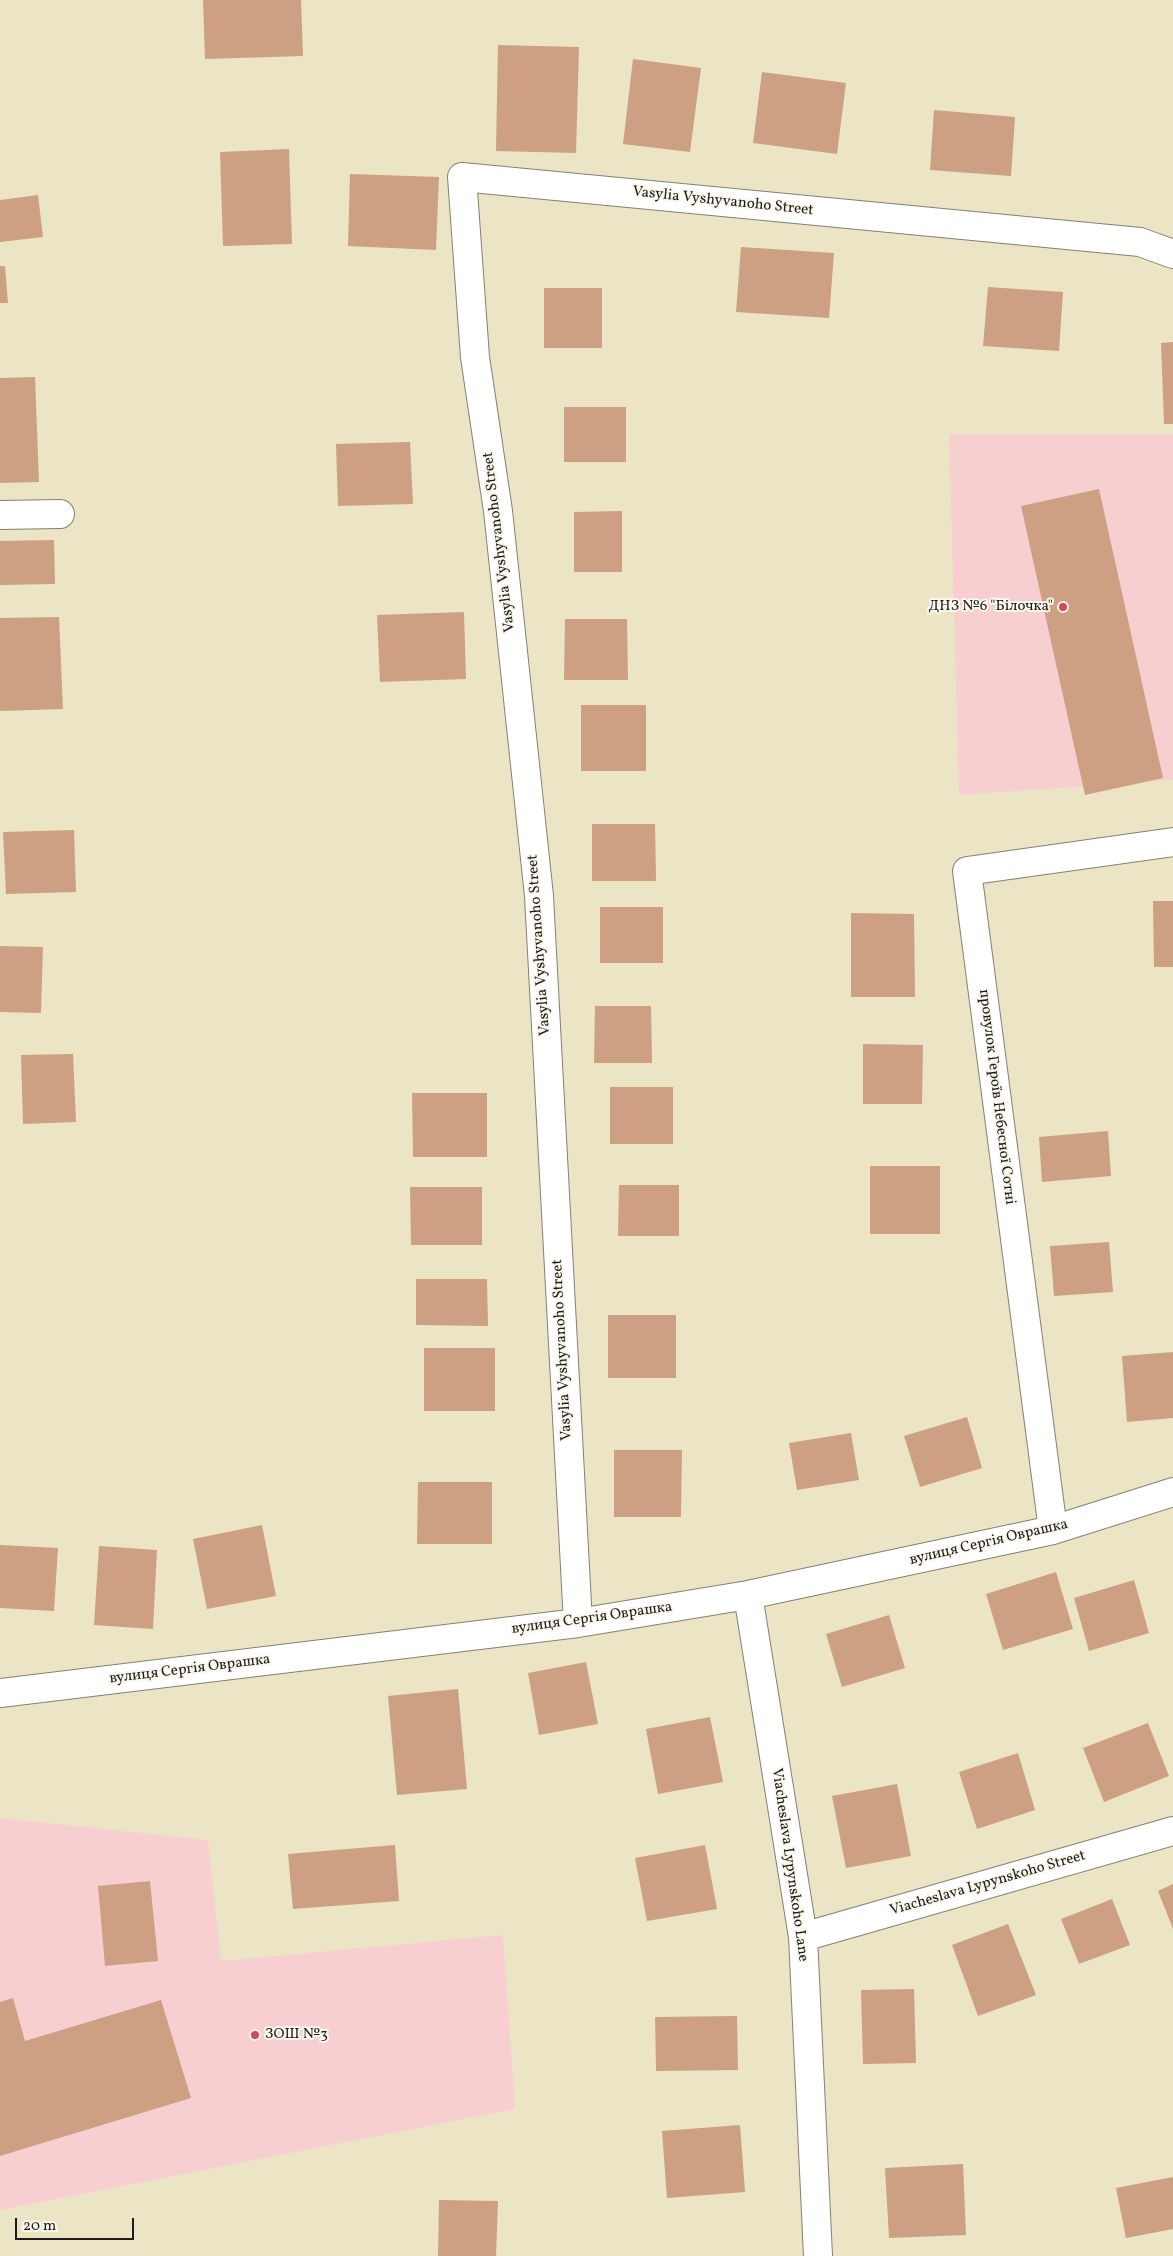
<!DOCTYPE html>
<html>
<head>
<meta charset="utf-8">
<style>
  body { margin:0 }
  #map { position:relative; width:1173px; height:2256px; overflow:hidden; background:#ebe5c6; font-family:Vollkorn,serif }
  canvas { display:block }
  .scale { position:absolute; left:15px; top:2218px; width:119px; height:22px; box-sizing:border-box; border:2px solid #1c1c1c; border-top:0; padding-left:6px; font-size:15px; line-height:18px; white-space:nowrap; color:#1c1c1c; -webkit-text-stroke:4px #fbf7ec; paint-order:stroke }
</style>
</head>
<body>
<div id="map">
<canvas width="1173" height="2256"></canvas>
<div class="scale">20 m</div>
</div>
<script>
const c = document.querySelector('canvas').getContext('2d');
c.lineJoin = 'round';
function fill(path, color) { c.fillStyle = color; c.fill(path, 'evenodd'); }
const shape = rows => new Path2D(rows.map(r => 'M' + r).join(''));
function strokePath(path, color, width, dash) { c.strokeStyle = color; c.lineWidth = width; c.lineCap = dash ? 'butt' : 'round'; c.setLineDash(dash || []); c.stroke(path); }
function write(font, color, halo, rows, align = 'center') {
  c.font = font + ' Vollkorn,serif'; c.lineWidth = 4; c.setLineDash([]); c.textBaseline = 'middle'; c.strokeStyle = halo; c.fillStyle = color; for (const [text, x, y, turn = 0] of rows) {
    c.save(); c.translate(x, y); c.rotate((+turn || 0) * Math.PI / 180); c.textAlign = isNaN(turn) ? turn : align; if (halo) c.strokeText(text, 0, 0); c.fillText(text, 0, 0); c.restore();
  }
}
const built = shape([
  [949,434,1173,434,1173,780,959,795],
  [0,1818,208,1840,221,1961,503,1935,515,2109,0,2210]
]);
const building = shape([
  [203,0,301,0,303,56,205,59],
  [498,45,579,47,576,153,496,151],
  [633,59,701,68,690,152,623,144],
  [762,72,846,83,837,154,753,143],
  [934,110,1015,117,1011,176,930,170],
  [289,149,292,244,223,246,220,152],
  [350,174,439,177,436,250,348,246],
  [38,195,43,237,0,242,0,200],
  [741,247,834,253,829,318,736,312],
  [0,266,5,266,8,303,0,303],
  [988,287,1063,292,1059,351,983,346],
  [544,288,602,288,602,348,544,348],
  [1173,342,1173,424,1164,424,1161,343],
  [35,377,39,482,0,483,0,378],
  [564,407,626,407,626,462,564,462],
  [410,442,413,504,338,506,336,444],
  [1099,489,1163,778,1085,795,1021,506],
  [622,511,622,572,574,572,574,512],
  [54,540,55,584,0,585,0,541],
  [464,612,466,679,380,682,377,615],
  [59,617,63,709,0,711,0,618],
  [565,619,627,619,628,680,564,680],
  [581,705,646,705,646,771,581,771],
  [592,824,655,824,656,881,592,881],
  [74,830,76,892,6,894,3,832],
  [1153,901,1173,901,1173,967,1154,967],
  [600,907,663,907,663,963,600,963],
  [851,913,914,914,915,997,851,997],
  [0,946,43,947,41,1013,0,1012],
  [595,1006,651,1006,652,1063,594,1063],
  [863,1044,923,1045,922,1104,863,1104],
  [73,1054,76,1122,23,1124,21,1055],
  [610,1087,673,1087,673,1144,610,1144],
  [412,1093,487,1093,487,1157,413,1157],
  [1108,1131,1111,1176,1042,1182,1039,1137],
  [870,1166,940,1166,940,1234,870,1234],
  [619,1185,679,1185,679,1236,618,1236],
  [410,1187,482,1187,482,1245,411,1245],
  [1109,1242,1113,1292,1054,1296,1050,1246],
  [416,1279,487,1279,488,1326,416,1325],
  [608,1315,676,1315,676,1378,608,1378],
  [424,1348,495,1348,495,1411,424,1411],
  [1173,1352,1173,1418,1127,1422,1122,1356],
  [967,1417,982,1468,920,1487,904,1436],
  [851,1433,859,1480,797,1490,789,1443],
  [614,1450,682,1450,681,1517,614,1517],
  [418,1482,492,1482,492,1544,417,1544],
  [262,1525,276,1596,207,1609,193,1539],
  [0,1545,58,1548,54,1611,0,1608],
  [99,1546,157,1550,153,1629,94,1625],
  [1056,1572,1073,1629,1003,1650,986,1594],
  [1134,1580,1149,1633,1089,1651,1074,1598],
  [889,1615,905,1668,842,1687,826,1634],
  [586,1662,598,1724,539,1735,528,1673],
  [458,1689,467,1789,397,1795,388,1696],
  [710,1717,723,1782,658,1794,646,1729],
  [1148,1723,1169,1776,1104,1802,1083,1748],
  [1018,1753,1035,1810,977,1829,959,1772],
  [897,1784,911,1856,846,1868,832,1796],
  [395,1845,399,1901,293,1909,288,1854],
  [705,1845,717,1909,647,1921,635,1858],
  [150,1881,158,1961,105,1966,98,1886],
  [1173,1884,1173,1929,1158,1891],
  [1112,1899,1130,1945,1079,1964,1061,1919],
  [1008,1924,1036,1995,978,2016,952,1945],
  [914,1989,916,2063,863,2064,861,1990],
  [13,1998,25,2041,161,2000,191,2098,0,2156,0,2002],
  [737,2016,738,2070,656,2071,655,2017],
  [740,2125,745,2192,667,2198,662,2131],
  [963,2164,966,2235,889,2238,885,2168],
  [1173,2177,1173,2229,1126,2238,1116,2188],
  [439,2200,498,2201,496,2256,438,2256]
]);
const street = shape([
  [0,515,60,514],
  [1053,1530,967,871,1173,842],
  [748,1595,803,1937,818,2256],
  [578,1623,539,896,498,511,475,357,462,177,1140,242,1173,254],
  [0,1693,578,1623,748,1595,1053,1530,1173,1492],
  [803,1937,1173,1831]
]);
const markers = [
  [1063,607,5,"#d1495b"],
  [255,2035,5,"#d1495b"]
];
const streetNames = [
  ["Vasylia Vyshyvanoho Street",723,202,6],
  ["Vasylia Vyshyvanoho Street",500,542,-97],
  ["Vasylia Vyshyvanoho Street",540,945,-94],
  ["провулок Героїв Небесної Сотні",996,1097,83],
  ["Vasylia Vyshyvanoho Street",563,1350,-93],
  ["вулиця Сергія Оврашка",989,1543,-13],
  ["вулиця Сергія Оврашка",592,1619,-8],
  ["вулиця Сергія Оврашка",190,1670,-7],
  ["Viacheslava Lypynskoho Lane",789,1865,82],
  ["Viacheslava Lypynskoho Street",988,1884,-16]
];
const poiNames = [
  ["ДНЗ №6 \"Білочка\"",1053,607],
  ["ЗОШ №3",265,2035,"left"]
];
fill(built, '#f7cfd0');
fill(building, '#cd9f83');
strokePath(street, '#848071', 30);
strokePath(street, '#fff', 28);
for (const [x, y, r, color] of markers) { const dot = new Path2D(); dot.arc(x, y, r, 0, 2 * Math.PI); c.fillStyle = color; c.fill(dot); strokePath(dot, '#fbf7ec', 2); }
write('15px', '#1c1c1c', '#fbf7ec', streetNames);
write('15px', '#1c1c1c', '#fbf7ec', poiNames, 'right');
</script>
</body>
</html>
